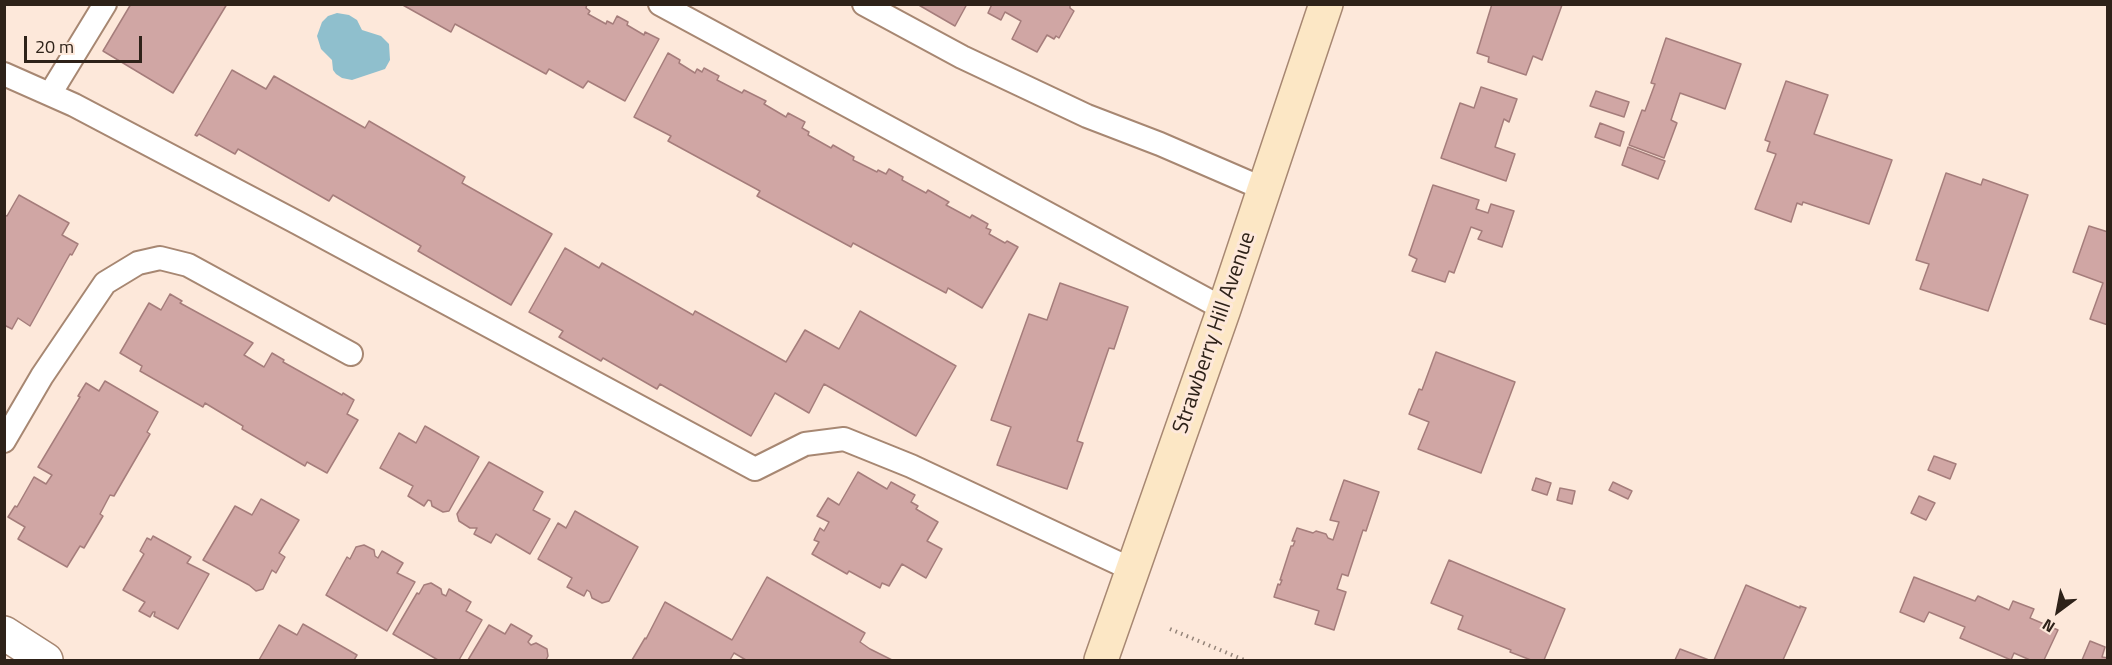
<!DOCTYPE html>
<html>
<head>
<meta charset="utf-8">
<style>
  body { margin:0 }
  #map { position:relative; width:2112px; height:665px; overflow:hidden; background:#fde8da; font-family:"Titillium Web",sans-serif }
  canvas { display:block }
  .frame { position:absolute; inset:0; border:6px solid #2e2219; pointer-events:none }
  .north { position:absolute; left:2028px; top:581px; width:60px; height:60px; -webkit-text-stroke:4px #fde8da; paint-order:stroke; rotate:212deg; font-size:16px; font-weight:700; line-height:24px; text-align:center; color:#2e2219 }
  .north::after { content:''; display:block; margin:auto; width:21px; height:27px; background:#2e2219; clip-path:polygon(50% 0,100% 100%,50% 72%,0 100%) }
  .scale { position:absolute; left:24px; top:36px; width:118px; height:27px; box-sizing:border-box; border:3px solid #2e2219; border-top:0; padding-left:8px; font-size:18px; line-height:21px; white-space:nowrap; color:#2e2219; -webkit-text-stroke:4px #fde8da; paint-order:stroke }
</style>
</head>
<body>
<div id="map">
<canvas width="2112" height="665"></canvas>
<div class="frame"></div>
<div class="north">N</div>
<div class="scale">20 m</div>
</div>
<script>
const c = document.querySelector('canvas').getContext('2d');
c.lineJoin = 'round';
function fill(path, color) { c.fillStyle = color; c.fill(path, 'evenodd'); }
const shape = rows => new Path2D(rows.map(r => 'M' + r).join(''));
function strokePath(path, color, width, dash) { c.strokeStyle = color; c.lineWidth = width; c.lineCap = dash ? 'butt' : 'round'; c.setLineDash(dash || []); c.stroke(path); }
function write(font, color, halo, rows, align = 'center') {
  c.font = font + ' "Titillium Web",sans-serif'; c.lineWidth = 6; c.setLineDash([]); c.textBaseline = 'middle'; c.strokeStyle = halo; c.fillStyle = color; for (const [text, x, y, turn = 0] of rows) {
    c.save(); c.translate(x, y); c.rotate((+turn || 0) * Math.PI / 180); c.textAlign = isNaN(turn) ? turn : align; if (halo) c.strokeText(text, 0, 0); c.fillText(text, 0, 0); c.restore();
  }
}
const water = shape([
  [337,13,349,15,357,20,362,30,381,36,389,44,390,60,385,69,352,80,342,78,336,74,333,70,332,60,321,49,317,36,322,22,328,16]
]);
const building = shape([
  [131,4,227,4,173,93,103,51,131,4],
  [401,4,587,4,586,8,590,11,588,14,606,24,607,21,613,24,617,16,628,22,627,25,644,35,645,32,659,39,625,101,588,81,583,88,549,69,546,74,455,24,451,32,401,4],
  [917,4,967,4,955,26,917,4],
  [992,4,1070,4,1070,8,1074,11,1059,38,1056,36,1054,39,1047,35,1037,52,1012,39,1021,21,1005,12,1001,20,988,13,992,4],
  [1492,4,1562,5,1542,60,1533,56,1526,75,1488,62,1489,57,1477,53,1492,4],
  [1666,38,1741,64,1725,109,1680,93,1671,120,1677,123,1664,158,1629,145,1642,110,1645,111,1655,84,1651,83,1666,38],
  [668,53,680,60,679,63,695,73,697,69,702,72,704,68,719,76,717,80,742,93,744,90,766,101,764,104,786,117,788,113,805,122,802,128,809,132,808,135,831,148,833,145,854,157,853,160,877,172,878,170,886,174,889,169,903,177,902,180,926,193,928,190,949,202,946,205,970,218,972,215,988,224,986,228,991,230,989,234,1005,243,1007,241,1018,247,982,308,948,288,946,293,853,243,851,247,757,196,760,191,668,141,671,136,634,117,668,53],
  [232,70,266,89,274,76,365,128,369,121,465,177,462,183,552,234,511,305,418,251,421,246,333,195,329,201,238,149,235,154,199,134,197,136,195,135,232,70],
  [1786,81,1828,95,1814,134,1892,160,1869,224,1803,202,1802,205,1797,203,1791,222,1755,209,1776,154,1767,151,1770,142,1765,140,1786,81],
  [1481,87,1517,99,1509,122,1504,119,1495,147,1515,154,1506,181,1441,158,1460,103,1474,108,1481,87],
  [1596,91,1629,102,1624,117,1590,106,1596,91],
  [1600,123,1624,132,1620,146,1595,137,1600,123],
  [1628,147,1665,161,1658,179,1622,165,1628,147],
  [1946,173,1981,185,1983,179,2028,195,1988,311,1920,289,1929,264,1916,260,1946,173],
  [1433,185,1479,200,1476,209,1488,213,1491,204,1514,211,1502,247,1478,239,1482,231,1471,227,1454,273,1449,271,1445,282,1412,271,1417,259,1409,255,1433,185],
  [19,195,69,223,62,235,78,244,72,255,70,254,30,326,18,318,12,329,4,325,4,215,7,216,19,195],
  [2089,226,2108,232,2108,325,2090,319,2103,283,2073,272,2089,226],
  [565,248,599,268,602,263,693,315,695,311,786,362,805,330,839,349,860,311,956,366,916,436,824,384,809,413,775,393,751,436,660,384,657,389,603,358,601,361,559,337,563,331,529,312,565,248],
  [1060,283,1128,307,1114,349,1109,348,1077,441,1083,443,1067,489,997,465,1011,427,991,420,1029,314,1047,320,1060,283],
  [170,294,182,301,180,303,253,343,244,355,264,367,272,353,284,360,283,362,342,395,343,393,354,400,347,414,358,420,327,473,307,462,305,466,242,429,243,426,205,403,203,407,140,371,142,366,120,353,149,303,161,310,170,294],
  [1436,352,1515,382,1481,473,1418,449,1429,422,1409,414,1419,389,1422,390,1436,352],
  [105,381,158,412,147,432,150,434,114,496,110,495,100,514,103,516,84,548,80,546,67,567,18,539,25,527,8,517,15,506,17,507,34,477,46,484,52,475,38,467,80,397,78,396,86,383,99,391,105,381],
  [425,426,479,457,449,511,443,512,432,506,431,501,428,500,424,506,408,496,413,486,380,468,399,433,416,443,425,426],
  [1934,456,1956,464,1950,479,1928,470,1934,456],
  [489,462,543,492,533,510,550,519,530,554,496,534,491,543,474,534,477,528,470,528,459,521,457,514,489,462],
  [858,472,887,489,891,482,915,495,911,502,918,506,916,509,938,522,927,541,942,549,926,578,902,564,889,586,882,583,880,588,849,571,847,574,812,554,819,542,814,540,820,528,824,531,829,522,817,516,828,498,839,505,858,472],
  [1536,478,1551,483,1547,495,1532,490,1536,478],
  [1344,480,1379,492,1366,531,1363,530,1348,576,1342,574,1337,589,1346,592,1334,630,1315,624,1319,611,1274,597,1278,584,1280,585,1282,580,1280,580,1291,546,1293,546,1295,541,1292,541,1297,528,1313,533,1316,531,1326,534,1328,538,1333,540,1339,522,1330,520,1344,480],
  [1613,482,1632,491,1628,499,1609,490,1613,482],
  [1560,488,1575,491,1572,504,1557,500,1560,488],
  [1919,496,1935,503,1926,520,1911,513,1919,496],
  [261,499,299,520,279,553,285,557,276,573,272,570,263,589,256,591,249,585,203,560,235,506,252,515,261,499],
  [575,511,638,547,609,601,602,603,592,598,590,592,587,590,584,596,567,587,572,578,538,559,558,523,566,528,575,511],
  [153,536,191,557,187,563,209,574,178,629,154,616,155,612,153,612,150,617,139,611,145,602,123,590,144,554,140,551,147,538,151,540,153,536],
  [364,545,374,550,375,556,378,558,382,551,403,563,397,573,415,582,387,631,326,595,347,557,350,559,356,547,364,545],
  [1449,560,1565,609,1544,660,1531,660,1510,652,1511,650,1458,629,1463,616,1431,603,1449,560],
  [767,577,865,633,860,642,870,649,892,660,746,660,734,653,730,660,632,660,645,638,646,639,665,602,732,640,767,577],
  [1914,577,1975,601,1978,596,2009,610,2013,601,2034,609,2030,618,2058,630,2044,660,2030,660,2014,653,2011,660,1960,638,1965,627,1929,612,1924,622,1900,612,1914,577],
  [431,583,441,589,442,594,446,596,449,589,471,602,466,611,482,620,459,660,438,660,393,634,417,593,419,594,424,585,431,583],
  [1746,585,1800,608,1800,606,1806,608,1783,660,1714,660,1746,585],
  [303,624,357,655,354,660,259,660,279,625,297,635,303,624],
  [511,624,532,636,528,642,531,645,536,643,547,649,548,656,546,660,468,660,489,625,505,634,511,624],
  [2090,641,2105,647,2102,657,2108,658,2108,660,2082,660,2090,641],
  [1680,649,1709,660,1675,660,1680,649]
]);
const path = shape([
  [1170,629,1244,660]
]);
const service = shape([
  [660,4,1224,309],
  [864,4,962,57,1087,116,1160,144,1264,189],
  [4,74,74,105,296,222,755,469,805,444,844,439,911,466,1133,570],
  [50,94,105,4],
  [4,441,42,376,105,283,138,263,160,258,188,265,351,354]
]);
const minor = shape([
  [4,633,46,660]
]);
const secondary = shape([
  [1101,660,1224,309,1326,4]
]);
const streetNames = [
  ["Strawberry Hill Avenue",1215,333,-71]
];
fill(water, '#8fbfcd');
fill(building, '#d0a6a4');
strokePath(building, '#a57d7b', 1.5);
strokePath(service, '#a78772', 26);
strokePath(minor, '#a78772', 36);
strokePath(secondary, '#a78772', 36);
strokePath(path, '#948479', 4, [1.5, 4.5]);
strokePath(service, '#fff', 22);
strokePath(minor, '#fff', 33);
strokePath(secondary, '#fce7c5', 33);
write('22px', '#2e2219', '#fde8da', streetNames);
</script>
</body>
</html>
